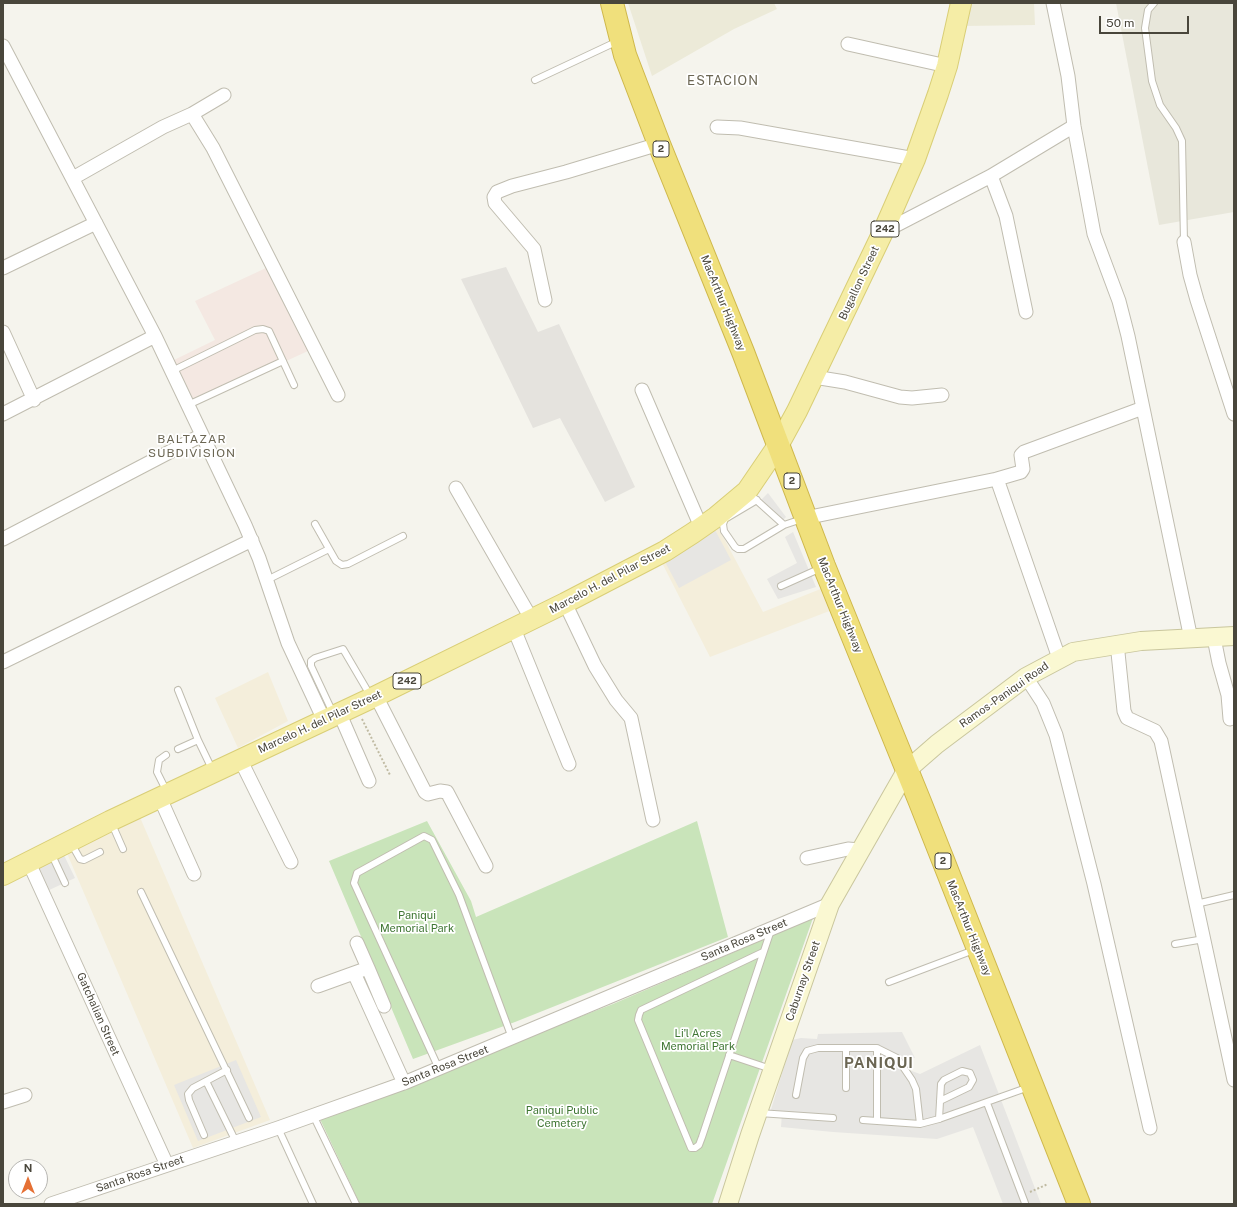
<!DOCTYPE html>
<html>
<head>
<meta charset="utf-8">
<style>
  body { margin:0 }
  #map { position:relative; width:1237px; height:1207px; overflow:hidden; background:#f5f4ed; font-family:"Public Sans",sans-serif }
  canvas { display:block }
  .frame { position:absolute; inset:0; border:4px solid #49463b; pointer-events:none }
  .north { position:absolute; left:8px; top:1159px; width:40px; height:40px; box-sizing:border-box; background:#fff; border:1px solid #b6b5b1; border-radius:50%; rotate:0deg; font-size:11px; font-weight:700; line-height:16px; text-align:center; color:#49463b }
  .north::after { content:''; display:block; margin:auto; width:14px; height:18px; background:#e57034; clip-path:polygon(50% 0,100% 100%,50% 72%,0 100%) }
  .scale { position:absolute; left:1099px; top:16px; width:90px; height:18px; box-sizing:border-box; border:2px solid #49463b; border-top:0; padding-left:5px; font-size:12px; line-height:14px; white-space:nowrap; color:#49463b; -webkit-text-stroke:3px #fff; paint-order:stroke }
</style>
</head>
<body>
<div id="map">
<canvas width="1237" height="1207"></canvas>
<div class="frame"></div>
<div class="north">N</div>
<div class="scale">50 m</div>
</div>
<script>
const c = document.querySelector('canvas').getContext('2d');
c.lineJoin = 'round';
function fill(path, color) { c.fillStyle = color; c.fill(path, 'evenodd'); }
const shape = rows => new Path2D(rows.map(r => 'M' + r).join(''));
function strokePath(path, color, width, dash) { c.strokeStyle = color; c.lineWidth = width; c.lineCap = dash ? 'butt' : 'round'; c.setLineDash(dash || []); c.stroke(path); }
function write(font, color, halo, rows, align = 'center') {
  c.font = font + ' "Public Sans",sans-serif'; c.lineWidth = 3.5; c.setLineDash([]); c.textBaseline = 'middle'; c.strokeStyle = halo; c.fillStyle = color; for (const [text, x, y, turn = 0] of rows) {
    c.save(); c.translate(x, y); c.rotate((+turn || 0) * Math.PI / 180); c.textAlign = isNaN(turn) ? turn : align; if (halo) c.strokeText(text, 0, 0); c.fillText(text, 0, 0); c.restore();
  }
}
const residential = shape([
  [1116,3,1234,3,1234,212,1159,225]
]);
const commercial = shape([
  [717,525,763,612,823,588,832,610,710,657,659,557],
  [268,672,288,721,238,748,215,698],
  [139,815,270,1120,193,1148,66,851]
]);
const industrial = shape([
  [506,267,538,332,559,324,635,487,605,502,560,418,533,428,461,279]
]);
const education = shape([
  [628,3,774,3,777,9,734,29,652,76],
  [967,3,1034,3,1035,25,963,26]
]);
const medical = shape([
  [266,268,308,351,195,403,174,360,215,340,195,301]
]);
const green = shape([
  [427,821,471,901,476,917,697,821,728,937,515,1022,413,1059,329,861],
  [813,918,712,1204,360,1204,319,1117,613,1004]
]);
const parking = shape([
  [768,493,786,517,783,520,760,501],
  [715,530,731,560,679,588,663,558],
  [793,532,816,587,778,599,767,579,797,563,785,537],
  [61,849,75,878,45,892,32,863],
  [902,1032,915,1058,907,1059,909,1070,920,1074,980,1045,1041,1204,1003,1204,973,1127,937,1139,833,1132,781,1127,782,1113,770,1113,792,1040,801,1038,817,1039,818,1034],
  [236,1060,261,1117,198,1141,174,1085]
]);
const path = shape([
  [362,719,390,775],
  [1030,1192,1048,1184]
]);
const lane = shape([
  [1154,3,1148,10,1145,28,1152,81,1160,105,1176,128,1182,141,1184,242],
  [535,80,618,41],
  [172,371,255,330,263,329,269,331,294,385],
  [188,405,283,361],
  [754,498,784,525,802,519],
  [757,500,725,519,723,524,724,531,735,547,738,549,744,549,784,525],
  [315,524,336,561,342,565,348,564,403,536],
  [267,580,329,549],
  [781,586,821,568],
  [178,690,198,740],
  [333,713,311,666,311,661,315,658,343,649,370,695],
  [178,749,198,740,212,769],
  [166,755,159,760,157,772,167,792],
  [112,824,123,849],
  [71,843,80,859,84,860,100,852],
  [51,853,65,883],
  [141,892,249,1118],
  [1196,904,1234,895],
  [1175,944,1204,939],
  [763,952,641,1010,639,1015,638,1020,691,1148,695,1148,699,1145,702,1137,771,930],
  [889,982,974,950],
  [846,1048,846,1088],
  [877,1048,877,1121],
  [729,1055,771,1069],
  [439,1069,354,883,357,873,424,836,432,840,459,895,512,1038],
  [206,1081,236,1142],
  [796,1095,803,1058,807,1051,818,1048,877,1048,897,1058,912,1080,916,1089,920,1124],
  [987,1103,1025,1203],
  [759,1113,833,1118],
  [313,1115,356,1204],
  [939,1119,941,1084,944,1080,962,1071,970,1073,973,1080,969,1087,940,1101],
  [863,1120,920,1124,939,1119,1029,1087],
  [278,1128,313,1204],
  [204,1135,189,1100,188,1094,193,1088,227,1070]
]);
const street = shape([
  [1053,3,1068,76,1074,126,1094,234,1119,301,1128,336,1191,639],
  [848,44,947,66],
  [3,46,155,336,245,525,259,558,288,643,324,720],
  [192,114,224,95],
  [717,127,740,128,915,159],
  [991,176,1006,216,1026,312],
  [73,178,163,127,192,114,213,148,338,395],
  [883,232,991,176,1074,126],
  [1184,242,1190,275,1197,300,1234,414],
  [3,268,96,223],
  [545,300,534,249,495,203,494,197,497,192,512,186,566,172,659,144],
  [3,332,34,400],
  [814,377,845,382,900,397,912,398,942,395],
  [642,390,701,527],
  [3,414,155,336],
  [456,488,532,620],
  [805,518,997,479],
  [3,539,202,435],
  [565,603,595,666,616,700,631,718,653,820],
  [514,629,569,764],
  [1214,638,1219,663,1228,695,1230,719],
  [1117,643,1124,711,1127,718,1155,731,1161,741,1234,1080],
  [1059,658,997,479,1021,472,1023,469,1021,455,1024,452,1143,408],
  [3,662,252,540],
  [1026,677,1043,703,1056,735,1094,884,1150,1128],
  [376,696,425,792,428,794,440,791,447,792,486,866],
  [339,712,369,781],
  [240,759,291,862],
  [160,798,194,874],
  [807,858,848,849,860,850],
  [29,863,167,1165],
  [368,968,384,1006],
  [354,973,368,968,357,943],
  [318,986,354,973,404,1083],
  [3,1102,25,1095],
  [51,1204,278,1128,404,1083,830,904]
]);
const secondary = shape([
  [728,1204,750,1135,830,904,906,771,937,744,1026,677,1073,652,1141,641,1234,636]
]);
const primary = shape([
  [3,875,110,821,376,696,565,603,665,551,693,533,716,517,747,491,779,444,797,411,883,232,915,159,938,94,947,66,961,3]
]);
const highway = shape([
  [612,3,625,55,659,144,743,352,824,566,920,802,1079,1204]
]);
const shields = [
  [661,149,16],
  [885,229,28],
  [792,481,16],
  [407,681,28],
  [943,861,16]
];
const shieldNames = [
  ["2",661,149],
  ["242",885,229],
  ["2",792,481],
  ["242",407,681],
  ["2",943,861]
];
const streetNames = [
  ["Bugallon Street",859,283,-65],
  ["MacArthur Highway",723,303,68],
  ["Marcelo H. del Pilar Street",610,579,-28],
  ["MacArthur Highway",840,605,68],
  ["Ramos-Paniqui Road",1004,695,-35],
  ["Marcelo H. del Pilar Street",320,722,-25],
  ["MacArthur Highway",969,928,68],
  ["Santa Rosa Street",744,940,-23],
  ["Caburnay Street",803,981,-71],
  ["Gatchalian Street",98,1014,66],
  ["Santa Rosa Street",445,1066,-22],
  ["Santa Rosa Street",140,1174,-19]
];
const parkNames = [
  ["Paniqui",417,916],
  ["Memorial Park",417,929],
  ["Li'l Acres",698,1034],
  ["Memorial Park",698,1047],
  ["Paniqui Public",562,1111],
  ["Cemetery",562,1124]
];
const neighbourhoodNames = [
  ["BALTAZAR",192,439],
  ["SUBDIVISION",192,453]
];
const quarterNames = [
  ["ESTACION",723,81]
];
const districtNames = [
  ["PANIQUI",879,1063]
];
fill(residential, '#e8e7db');
fill(commercial, '#f4eedb');
fill(industrial, '#e5e3de');
fill(education, '#ecead8');
fill(medical, '#f4e8e2');
fill(green, '#c9e4ba');
fill(parking, '#e7e6e3');
strokePath(lane, '#c0bdb0', 8);
strokePath(street, '#c0bdb0', 15);
strokePath(secondary, '#c9c69d', 20);
strokePath(primary, '#d9ce76', 22);
strokePath(highway, '#cfb84c', 24);
strokePath(path, '#c0bba3', 2, [2, 2]);
strokePath(lane, '#fff', 6);
strokePath(street, '#fff', 13);
strokePath(secondary, '#faf8d2', 18);
strokePath(primary, '#f5eda6', 20);
strokePath(highway, '#f0e07c', 22);
for (const [x, y, w] of shields) { const box = new Path2D(); box.roundRect(x - w / 2, y - 8, w, 16, 3); c.fillStyle = '#fff'; c.fill(box); strokePath(box, '#49463b', 1); }
write('bold 10px', '#49463b', null, shieldNames);
write('11px', '#49463b', '#fff', streetNames);
write('11px', '#3f7633', '#fff', parkNames);
c.letterSpacing = '1px';
write('12px', '#6b6653', '#fff', neighbourhoodNames);
c.letterSpacing = '0px';
c.letterSpacing = '1px';
write('13px', '#6b6653', '#fff', quarterNames);
c.letterSpacing = '0px';
c.letterSpacing = '1px';
write('bold 15px', '#6b6653', '#fff', districtNames);
c.letterSpacing = '0px';
</script>
</body>
</html>
